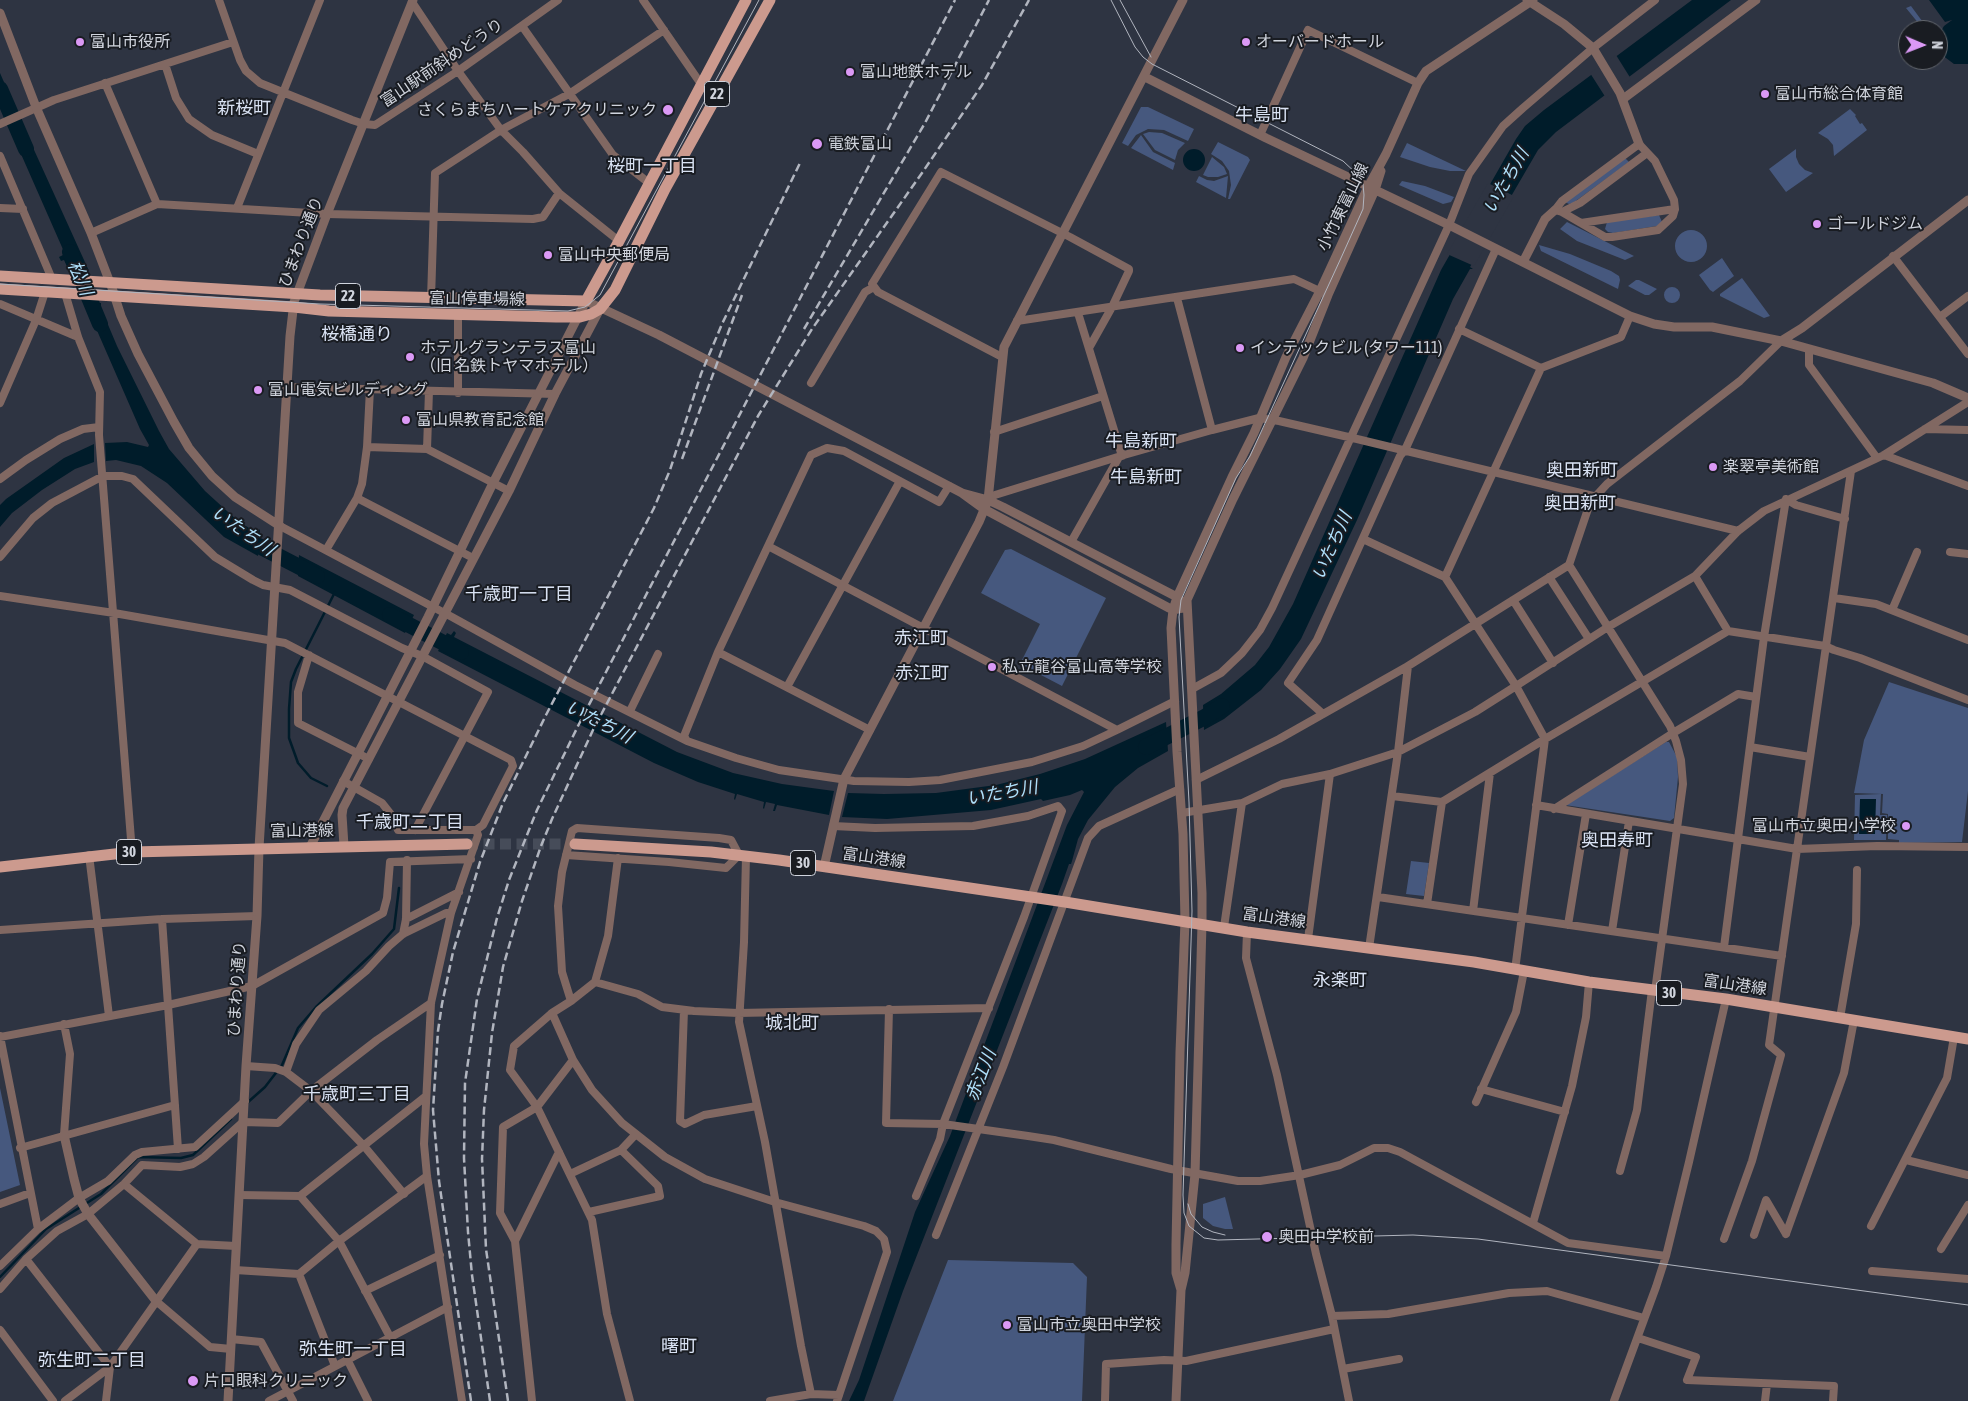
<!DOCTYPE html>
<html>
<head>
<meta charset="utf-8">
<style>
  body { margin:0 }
  #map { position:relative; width:1968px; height:1401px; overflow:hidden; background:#2e3442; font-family:"Asap Condensed",sans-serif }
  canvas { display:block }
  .north { position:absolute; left:1898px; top:20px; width:50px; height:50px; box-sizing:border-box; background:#191c22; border:1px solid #62666d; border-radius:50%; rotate:91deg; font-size:14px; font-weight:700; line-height:20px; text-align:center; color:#d0d4dd }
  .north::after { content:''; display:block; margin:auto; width:18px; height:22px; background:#db99f5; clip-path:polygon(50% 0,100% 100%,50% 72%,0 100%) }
</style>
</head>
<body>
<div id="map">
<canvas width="1968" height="1401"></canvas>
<div class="north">N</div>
</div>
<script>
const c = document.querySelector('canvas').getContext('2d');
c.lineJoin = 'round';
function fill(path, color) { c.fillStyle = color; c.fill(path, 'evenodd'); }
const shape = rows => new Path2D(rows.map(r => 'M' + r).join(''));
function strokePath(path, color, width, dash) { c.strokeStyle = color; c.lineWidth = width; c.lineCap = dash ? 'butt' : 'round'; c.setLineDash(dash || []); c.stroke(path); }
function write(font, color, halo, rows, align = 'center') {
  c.font = font + ' "Asap Condensed","Noto Sans JP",sans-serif'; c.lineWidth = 4; c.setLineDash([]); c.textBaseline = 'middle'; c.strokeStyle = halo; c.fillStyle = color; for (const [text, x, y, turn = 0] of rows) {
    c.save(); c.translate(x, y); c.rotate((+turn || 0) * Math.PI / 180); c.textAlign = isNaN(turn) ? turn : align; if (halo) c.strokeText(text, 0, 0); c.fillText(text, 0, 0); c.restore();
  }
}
const green = shape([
  [1911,6,1925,25,1924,30,1906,8],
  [1141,107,1148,107,1194,129,1188,141,1164,130,1148,129,1136,135,1128,146,1122,143],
  [1850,109,1856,115,1855,116,1860,124,1862,123,1867,130,1834,156,1833,145,1828,139,1818,133],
  [1149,132,1162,133,1185,143,1178,150,1175,160,1155,150,1143,134],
  [1141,135,1153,152,1175,163,1173,170,1131,148],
  [1218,142,1248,157,1250,160,1230,199,1228,199,1231,185,1229,171,1222,161,1211,154],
  [1407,143,1466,171,1450,171,1430,167,1400,157],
  [1796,149,1796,157,1799,164,1805,170,1813,173,1786,192,1769,169],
  [1212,157,1224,167,1227,174,1218,177,1208,177,1203,175],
  [1625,158,1629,162,1573,203,1569,204,1565,202],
  [1199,176,1207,180,1214,181,1228,176,1226,198,1196,182],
  [1402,181,1425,186,1454,197,1451,202,1443,204,1399,185],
  [1659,215,1662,222,1657,226,1613,233,1608,232,1605,229,1607,222],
  [1567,222,1634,256,1625,260,1577,241,1560,229],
  '1675 246a16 16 0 1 1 32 0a16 16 0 1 1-32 0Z',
  [1539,245,1570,254,1611,271,1619,276,1620,280,1618,289,1541,251],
  [1722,258,1734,276,1713,292,1710,290,1699,275],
  [1742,278,1770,316,1764,318,1720,296,1720,294],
  [1636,280,1639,280,1657,289,1649,295,1645,295,1628,286],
  '1664 295a8 8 0 1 1 16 0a8 8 0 1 1-16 0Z',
  [1011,549,1106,598,1062,686,1020,664,1040,624,981,593,1005,550],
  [1889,682,1968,708,1968,791,1962,842,1899,843,1899,840,1888,839,1888,814,1882,813,1883,794,1854,793,1864,740],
  [1666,742,1669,742,1677,757,1678,777,1674,818,1670,821,1565,805],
  [1881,794,1880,815,1887,815,1886,840,1854,840,1855,795],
  [1411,861,1429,863,1424,896,1406,894],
  [0,1088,20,1185,0,1192],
  [1225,1197,1233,1229,1225,1229,1213,1226,1203,1218,1203,1204],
  [948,1260,1073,1263,1087,1277,1082,1401,893,1401]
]);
const water = shape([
  [1692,0,1731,0,1556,132,1538,150,1470,267,1473,269,1470,269,1453,299,1357,520,1301,639,1280,669,1261,690,1224,719,1204,730,1203,705,1221,694,1255,665,1269,647,1293,604,1441,270,1516,139,1525,126,1544,110],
  [1929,0,1968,0,1968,64,1954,64,1942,55,1938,45,1938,36,1944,26,1952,20,1945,22],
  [0,73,14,105,3,111,0,105],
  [22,123,30,141,89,271,69,271,64,260,61,261,59,257,65,254,10,129,17,128],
  '1183 160a11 11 0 1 1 22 0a11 11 0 1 1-22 0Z',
  [85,303,101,303,101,308,117,346,159,431,169,449,205,491,238,521,257,533,260,529,258,556,224,537,167,483,141,466,116,460,106,461,105,443,127,442,148,447,149,445,140,429],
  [94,444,94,462,75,469,42,490,12,513,0,527,0,505,6,499,64,458],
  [299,555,414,615,405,633,298,576],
  [454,631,456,633,454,637,677,752,733,773,782,784,834,791,829,815,777,805,775,811,773,811,775,804,766,802,764,809,763,808,764,802,737,794,735,800,734,799,735,794,698,782,654,763,438,651,447,633,451,635],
  [1166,722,1168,751,1138,768,1115,787,1088,820,1078,839,1072,861,1071,864,1069,864,1062,884,903,1291,864,1401,849,1401,859,1380,915,1212,950,1136,1067,825,1084,792,1082,790,1070,795,1043,801,1041,799,991,810,887,819,842,817,848,793,884,794,936,793,996,785,1040,774,1085,759],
  [1860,799,1876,799,1875,834,1859,834]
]);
const pier = shape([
  [1616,55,1631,79,1606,98,1590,73],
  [1488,183,1514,196,1474,266,1447,254]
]);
const stream = shape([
  [327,786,311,778,298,763,289,738,289,709,291,682,296,669,335,592],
  [247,1103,265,1087,282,1065,298,1028,316,1007,372,954,394,929,399,888],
  [0,1277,46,1229,101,1194,138,1157,181,1158,193,1155,231,1119]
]);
const river = shape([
  [0,89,26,149],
  [70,252,100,324],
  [241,533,255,544,317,576],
  [390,615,461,652],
  [1146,747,1205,717,1222,706]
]);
const primaryTunnel = shape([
  [467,844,575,844]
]);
const minor = shape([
  [219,0,240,60,246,71,260,83,352,120,364,124,375,125,458,71,558,0],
  [643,0,701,84,719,90],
  [412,2,458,71,501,130,523,152,559,193,619,241],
  [522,26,613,155,649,183],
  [165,64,176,98,189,119,212,135,258,154],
  [105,83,157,204],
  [0,124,54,100,233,42],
  [1260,135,1308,30,1418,83],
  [1639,144,1655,161,1674,200,1675,209,1673,216,1658,230,1612,237,1605,237,1562,212,1555,210,1562,201,1639,144],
  [0,156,52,279],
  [0,208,23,209],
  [237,208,320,0],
  [1562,212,1580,203,1647,153],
  [1581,223,1675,209],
  [91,233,157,204,327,214,533,219,543,217,559,193],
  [1893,256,1968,354],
  [65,293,78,337,100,392,99,435,132,852],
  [1177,298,1212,430],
  [431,299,435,173,501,130,569,94,664,30],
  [0,304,78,337],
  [1078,313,1122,456],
  [1940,317,1968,296],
  [1017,321,1294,279,1324,293],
  [1459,329,1541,368],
  [1809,349,1809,365,1877,458],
  [1002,357,878,292,872,284,941,172,1070,237,1129,269,1129,271,1112,307,1089,348],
  [811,383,865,292,874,287],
  [287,387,555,394],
  [458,393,458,315],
  [0,403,36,320,45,292],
  [1925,429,1968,430],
  [994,432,1103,396],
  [367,447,427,449,509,491],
  [427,449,429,391],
  [1884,455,1968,486],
  [0,479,26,460,60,439,83,429,99,427],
  [949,486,939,502,844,451,827,448,811,455,718,652,684,736,687,741,736,758,779,770,854,781,909,782,940,780,1032,762,1083,746,1117,730],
  [357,498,473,558],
  [988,500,995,495,1124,455,1212,430,1259,418,1279,421,1357,439,1738,531],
  [280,526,452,617,575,685,687,741],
  [1363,539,1445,577,1516,686,1608,627,1695,576,1738,531,1764,511,1884,455,1968,402],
  [1071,542,1119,457],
  [768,546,1117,730,1175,701],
  [326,550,357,498,362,484,367,447,370,389],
  [1950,552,1968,554],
  [0,557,33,518,52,503,103,476,122,476,133,479,215,557,253,580,263,585,290,590,402,648,422,656,488,692,415,830],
  [1569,565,1670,726,1676,741,1681,760,1683,784,1655,991],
  [1695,576,1728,631],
  [1445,577,1541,368,1621,337,1630,316],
  [1549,577,1589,639],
  [0,596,114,613,285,643,511,760,513,766,483,825,476,830,398,830,393,817,382,803,343,781],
  [1834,598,1876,604,1968,640],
  [1513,600,1553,663],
  [1892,610,1917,552],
  [718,652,870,730],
  [309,655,298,692,298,723,369,759],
  [787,687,900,481],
  [1192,689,1221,673,1242,653,1260,630,1272,608,1449,225,1469,174,1503,126,1523,108,1593,48,1655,0],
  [630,711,658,654],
  [1323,714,1288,683,1317,640,1400,456,1405,450,1496,249],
  [1750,747,1810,757],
  [1196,780,1279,739,1408,666,1569,565,1590,503,1595,497,1607,484,1740,381,1781,341],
  [1536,805,1797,849,1877,846,1968,847],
  [1554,809,1673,733,1738,694,1756,697],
  [1182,813,1242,803,1282,784,1330,774,1398,752,1475,712,1516,686,1545,739,1442,802,1392,796],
  [833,826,875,828,973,826,1028,816,1058,806,1062,811,1024,917,943,1124,940,1139,916,1196],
  [89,855,109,1016],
  [566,855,669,862,726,868,739,855,731,840,719,838,577,828,572,831,562,872,558,906,562,972,571,1001],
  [746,856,744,942,739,1022,765,1142,801,1346,811,1394],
  [618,858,608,936,595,982,571,1001,552,1013,514,1046,510,1070,537,1107,592,1220,607,1314,630,1401],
  [1378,897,1782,956],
  [1427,904,1442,802],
  [1473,911,1490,773],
  [162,919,178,1149],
  [406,919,459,892],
  [1568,925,1586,814],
  [1224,927,1242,803],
  [0,930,162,919,257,916],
  [1612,931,1629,821],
  [1247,932,1246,958,1277,1075,1316,1254,1332,1316,1349,1401],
  [403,934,406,919,407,860],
  [1308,939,1330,774],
  [1724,947,1764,637,1786,499,1796,505,1845,519],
  [1369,948,1398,752,1408,666],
  [1515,970,1545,739,1728,631,1825,646,1834,650,1860,658,1968,700],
  [595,982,638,994,662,1007,694,1011,738,1013,989,1008],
  [889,1009,886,1123,943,1124,1028,1136,1054,1140,1171,1169,1238,1181,1260,1181,1300,1175,1340,1165,1374,1148,1388,1148,1400,1152,1568,1243,1666,1256],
  [684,1010,680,1121,685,1124,704,1115,757,1106],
  [552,1013,573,1060,592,1090,622,1123,665,1157,705,1179,775,1202,864,1226,876,1231,884,1239,887,1252,837,1401],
  [1840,1018,1856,924,1857,870],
  [64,1024,70,1054,64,1135],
  [0,1036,38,1229],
  [0,1037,168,1005,252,986,383,913,387,898,390,862,471,859],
  [246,1066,275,1068,286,1072,311,1091,364,1146,404,1194],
  [286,1072,296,1044,319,1010,366,971,389,946,403,934,446,913,451,913],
  [1481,1089,1565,1112],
  [1476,1102,1516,1012,1524,971],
  [20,1148,175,1105],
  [1906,1160,1968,1175],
  [1620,1171,1637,1110,1652,990],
  [570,1174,621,1150,635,1135],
  [124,1184,197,1244],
  [239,1195,300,1196,425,1097],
  [300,1196,339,1241,390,1337],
  [0,1204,30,1193],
  [589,1212,660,1196,658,1186,621,1150],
  [1533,1223,1572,1086,1586,1017,1589,982],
  [1871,1226,1947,1078,1954,1037],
  [1786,1234,1844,1073,1854,1020],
  [936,1235,1003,1067,1088,838,1099,826,1180,789],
  [1754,1235,1766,1200,1786,1234],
  [1724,1239,1752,1161,1781,1055,1769,1045,1851,471],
  [515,1241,500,1213,503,1127,537,1107,573,1060],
  [1941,1249,1968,1205],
  [26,1259,110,1367,106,1401],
  [0,1266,38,1229,79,1198,108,1181,135,1155,142,1152,195,1147,245,1101],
  [235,1270,299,1274,339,1241,427,1176],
  [1872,1271,1968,1279],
  [299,1274,335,1366],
  [0,1289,26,1259,57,1231,88,1214,124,1184,142,1165,180,1167,193,1164,204,1157,243,1122,278,1123,311,1091,377,1040,431,1003],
  [365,1291,440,1255],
  [156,1301,210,1347,231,1349],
  [1332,1316,1388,1314,1509,1293,1547,1291,1644,1318],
  [0,1330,53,1401],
  [1638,1338,1696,1357,1687,1380,1834,1386,1833,1401],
  [231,1339,261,1342,293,1401],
  [347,1359,368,1401],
  [1343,1369,1399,1359],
  [65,1401,110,1367,197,1244,236,1246],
  [269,1401,448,1307],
  [462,1401,427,1176,424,1144,431,1003,451,913,478,835,476,830],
  [532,1401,515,1241,559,1152],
  [770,1401,811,1394,839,1395],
  [1105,1401,1106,1364,1164,1360,1186,1361,1334,1329],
  [1614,1401,1656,1287,1666,1256,1689,1162,1726,999],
  [1765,1401,1767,1384]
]);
const tertiary = shape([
  [1527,0,1564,24,1593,48,1620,93,1639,144],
  [0,13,36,107,91,233,112,288,121,316,138,354,174,422,189,448,212,476,235,497,280,526],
  [1145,77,1266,138,1449,225,1630,316,1654,324,1674,327,1712,327,1781,341,1933,383,1968,398],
  [1623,99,1756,0],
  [1523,262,1545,219,1555,210],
  [1781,341,1802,328,1968,200],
  [344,846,342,815,343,808,509,491,555,394,600,309],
  [310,847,428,617,493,483,586,301,659,335,962,493,988,500,1003,507,1177,597,1187,607,1173,610,1169,608,984,509,962,493],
  [824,867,844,779,979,522,988,500,1004,347,1183,0],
  [64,1135,74,1179,79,1198,88,1214,156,1301],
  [1181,1290,1176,1273,1176,1244,1180,1052,1185,921,1183,834,1177,752,1171,628,1173,610,1177,597,1232,477,1254,433,1286,357,1320,291,1368,187,1386,154,1418,83,1426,71,1533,0],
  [228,1401,246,1066,257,916,259,848,290,336,294,302,327,214,413,0],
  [1176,1401,1181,1290,1185,1273,1195,1174,1202,924,1202,893,1187,600,1233,499,1303,358,1328,295,1375,190,1381,171]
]);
const primary = shape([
  [0,276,320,295,586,301,619,241,746,0],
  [0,289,294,307,329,311,556,317,580,317,591,314,600,309,615,290,665,189,770,0],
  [575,844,711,852,779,860,1065,902,1247,932,1474,962,1589,982,1726,999,1968,1039],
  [0,867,132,852,467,844]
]);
const tram = shape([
  [1111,0,1135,47,1143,57,1152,64,1343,161,1358,175,1363,184,1364,195,1363,209,1341,258,1250,456,1236,478,1181,600,1179,617,1189,802,1192,911,1183,1195,1184,1213,1189,1226,1204,1238,1218,1240,1413,1235,1478,1239,1968,1305],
  [1120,0,1151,57],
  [0,284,320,304,568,311,585,307,600,295,759,0],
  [1188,1204,1191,1214,1202,1227,1213,1232,1225,1235]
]);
const rail = shape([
  [804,329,925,123,989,0],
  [682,459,742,295],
  [471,1401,439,1181,433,1110,438,1031,442,1004,453,952,480,862,503,803,546,715,654,508,670,470,701,374,722,324,800,163],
  [490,1401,472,1275,468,1232,464,1158,465,1083,477,999,497,918,509,880,537,810,579,724,955,0],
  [508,1401,486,1249,482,1159,484,1110,492,1033,503,967,522,901,541,846,552,819,593,730,758,416,812,329,922,173,982,85,1029,0]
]);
const markers = [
  [80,42,5,"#db99f5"],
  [1246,42,5,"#db99f5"],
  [850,72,5,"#db99f5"],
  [1765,94,5,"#db99f5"],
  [668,110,6,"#db99f5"],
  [817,144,6,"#db99f5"],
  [1817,224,5,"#db99f5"],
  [548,255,5,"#db99f5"],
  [1240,348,5,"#db99f5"],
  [410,357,5,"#db99f5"],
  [258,390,5,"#db99f5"],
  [406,420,5,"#db99f5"],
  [1713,467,5,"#db99f5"],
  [992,667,5,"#db99f5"],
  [1906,826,5,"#db99f5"],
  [1267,1237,6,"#db99f5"],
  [1007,1325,5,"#db99f5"],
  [193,1381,6,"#db99f5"]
];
const shields = [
  [717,94,25],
  [348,296,25],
  [129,852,25],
  [803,863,25],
  [1669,993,25]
];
const shieldNames = [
  ["22",717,94],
  ["22",348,296],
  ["30",129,852],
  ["30",803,863],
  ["30",1669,993]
];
const poiNames = [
  ["富山市役所",90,42],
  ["オーバードホール",1256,42],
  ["富山地鉄ホテル",860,72],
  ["富山市総合体育館",1775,94],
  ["さくらまちハートケアクリニック",657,110,"right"],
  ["電鉄富山",828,144],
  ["ゴールドジム",1827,224],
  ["富山中央郵便局",558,255],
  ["ホテルグランテラス富山",420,348],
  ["（旧 名鉄トヤマホテル）",420,366],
  ["インテックビル (タワー111)",1250,348],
  ["富山電気ビルディング",268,390],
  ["富山県教育記念館",416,420],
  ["楽翠亭美術館",1723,467],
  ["私立龍谷富山高等学校",1002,667],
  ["富山市立奥田小学校",1896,826,"right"],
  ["奥田中学校前",1278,1237],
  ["富山市立奥田中学校",1017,1325],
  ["片口眼科クリニック",204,1381]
];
const streetNames = [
  ["富山駅前斜めどうり",442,63,-34],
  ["小竹東富山線",1343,207,-64],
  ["ひまわり通り",301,242,-69],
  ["富山停車場線",477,299,1],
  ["富山港線",302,831,-1],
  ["富山港線",874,858,8],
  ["富山港線",1274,918,8],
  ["富山港線",1735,985,8],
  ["ひまわり通り",237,989,-86]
];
const neighbourhoodNames = [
  ["新桜町",244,108],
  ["牛島町",1262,115],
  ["桜町一丁目",652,166],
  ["桜橋通り",357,334],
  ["牛島新町",1141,441],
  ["奥田新町",1582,470],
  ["牛島新町",1146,477],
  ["奥田新町",1580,503],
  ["千歳町一丁目",519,594],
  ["赤江町",921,638],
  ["赤江町",922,673],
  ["千歳町二丁目",410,822],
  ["奥田寿町",1617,840],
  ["永楽町",1340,980],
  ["城北町",792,1023],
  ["千歳町三丁目",357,1094],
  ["曙町",679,1346],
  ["弥生町一丁目",353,1349],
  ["弥生町二丁目",92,1360]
];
const waterNames = [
  ["いたち川",1506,181,-60],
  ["松川",80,278,67],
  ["いたち川",243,531,35],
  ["いたち川",1332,546,-66],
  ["いたち川",599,722,27],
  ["いたち川",1002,793,-10],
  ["赤江川",981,1075,-69]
];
fill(green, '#46587e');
fill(water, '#001c2a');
fill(pier, '#2e3442');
strokePath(stream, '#001c2a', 2.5);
strokePath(river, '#001c2a', 16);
strokePath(primaryTunnel, '#464c59', 11, [11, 5.5]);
strokePath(minor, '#816862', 8);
strokePath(tertiary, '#816862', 9);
strokePath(primary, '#cc9a8e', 11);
strokePath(tram, '#b1b5bf', 1);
strokePath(rail, '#b1b5bf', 2.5, [8, 4]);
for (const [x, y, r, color] of markers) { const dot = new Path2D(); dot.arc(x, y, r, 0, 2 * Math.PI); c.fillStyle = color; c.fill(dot); strokePath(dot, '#191c22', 2); }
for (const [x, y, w] of shields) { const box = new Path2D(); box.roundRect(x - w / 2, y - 12.5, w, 25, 4); c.fillStyle = '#191c22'; c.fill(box); strokePath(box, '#d0d4dd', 1); }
write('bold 15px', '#d0d4dd', null, shieldNames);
write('16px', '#d0d4dd', '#191c22', poiNames, 'left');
write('16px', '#d0d4dd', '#191c22', streetNames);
write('18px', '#d9e2f3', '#191c22', neighbourhoodNames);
write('italic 18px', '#aedffa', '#191c22', waterNames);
</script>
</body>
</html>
